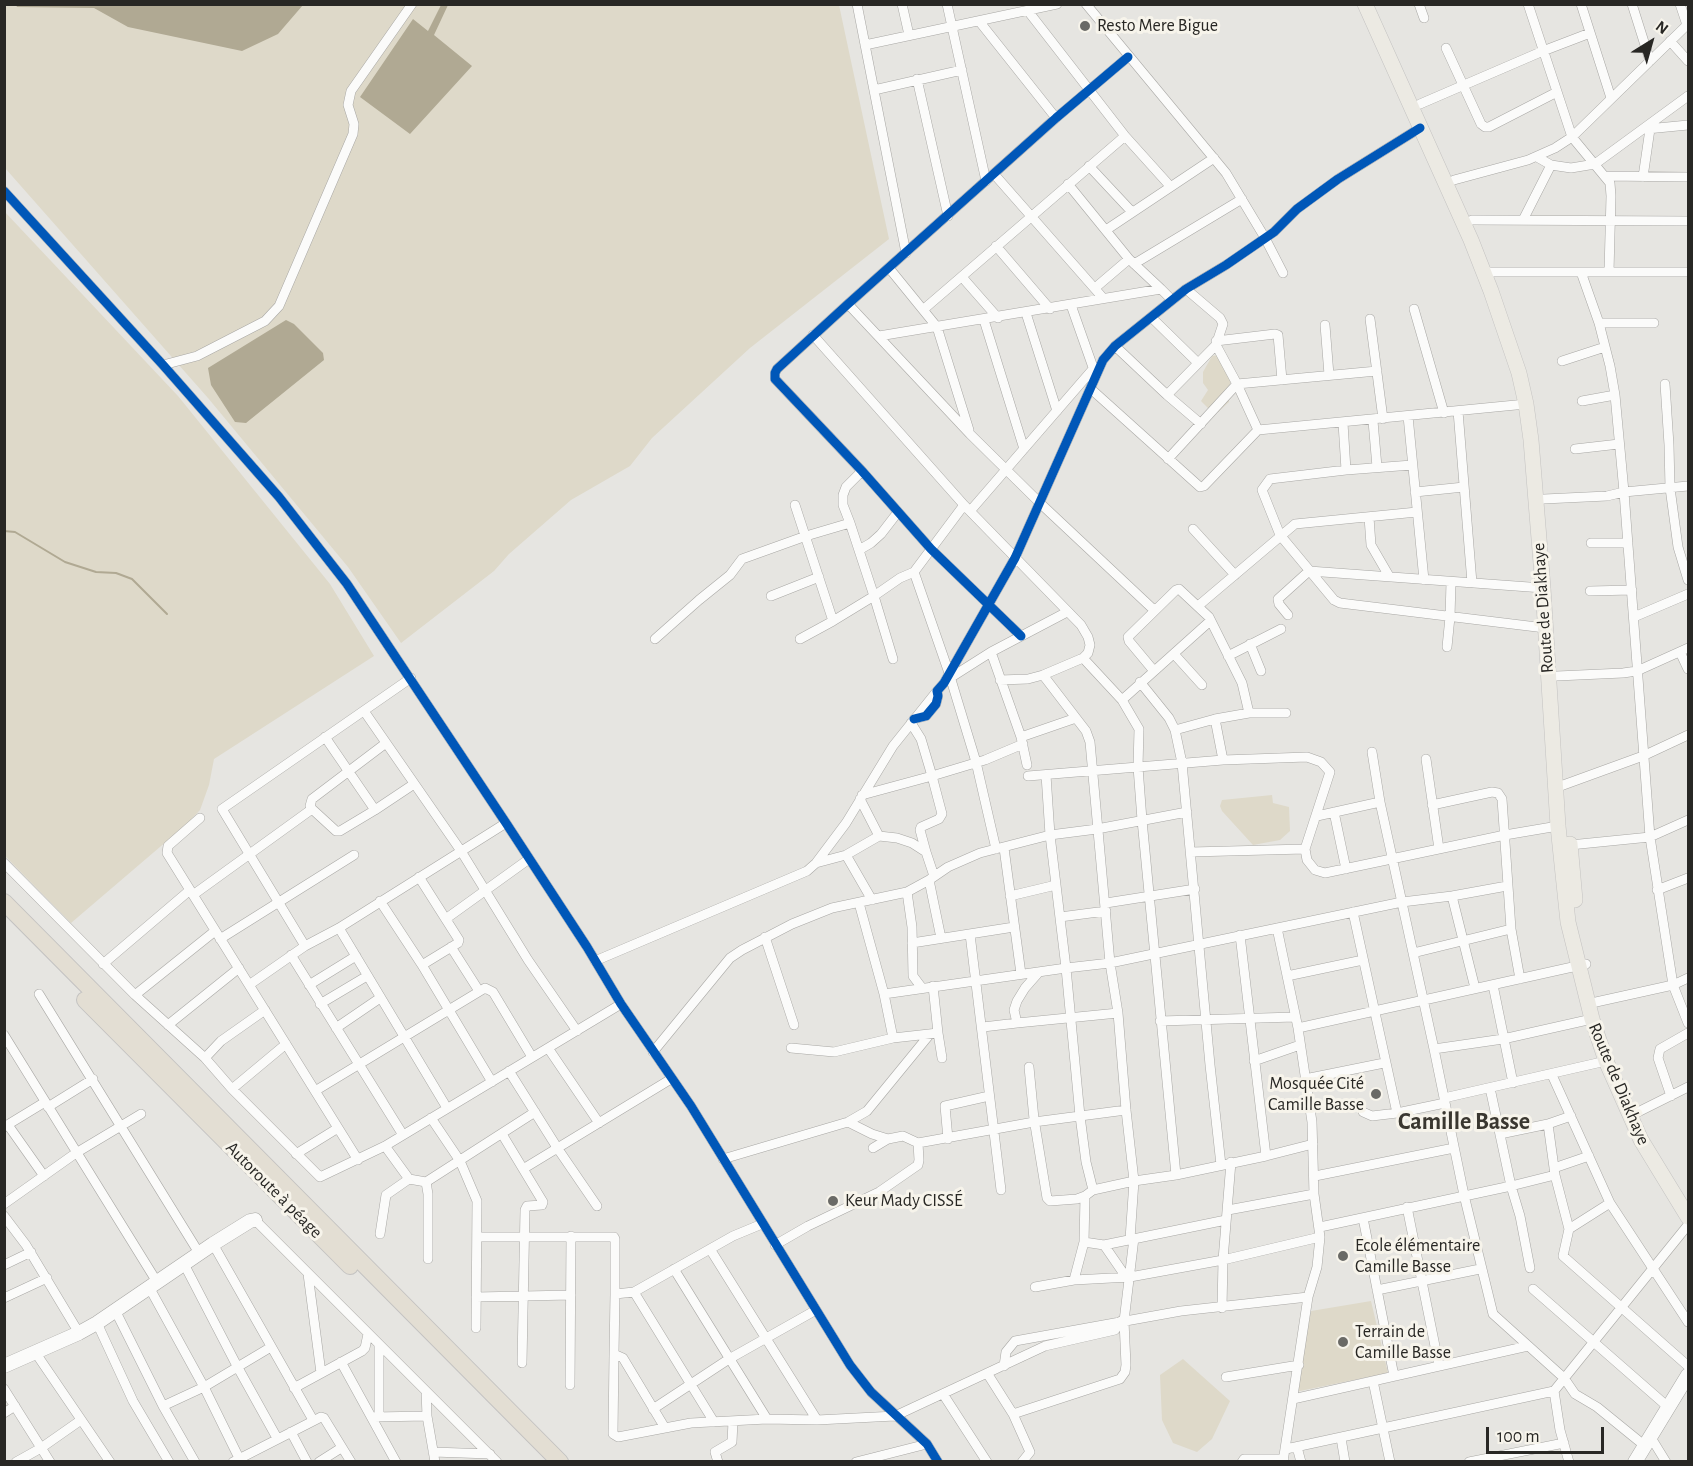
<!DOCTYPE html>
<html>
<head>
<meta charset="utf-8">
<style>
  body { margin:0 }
  #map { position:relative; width:1693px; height:1466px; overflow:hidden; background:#e6e5e1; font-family:"Alegreya Sans",sans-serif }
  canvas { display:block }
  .frame { position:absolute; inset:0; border:6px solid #282724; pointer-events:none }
  .north { position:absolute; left:1621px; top:12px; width:60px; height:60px; -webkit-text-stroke:4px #f7f4eb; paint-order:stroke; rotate:37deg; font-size:16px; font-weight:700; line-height:24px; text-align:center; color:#282724 }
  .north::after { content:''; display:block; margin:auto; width:21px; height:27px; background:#282724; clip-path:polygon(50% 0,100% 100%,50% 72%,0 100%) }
  .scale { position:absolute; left:1486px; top:1427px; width:118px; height:27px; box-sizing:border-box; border:3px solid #282724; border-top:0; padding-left:8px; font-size:18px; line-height:21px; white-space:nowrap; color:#282724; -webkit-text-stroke:4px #f7f4eb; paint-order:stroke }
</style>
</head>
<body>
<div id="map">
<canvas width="1693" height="1466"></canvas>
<div class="frame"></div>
<div class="north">N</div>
<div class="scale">100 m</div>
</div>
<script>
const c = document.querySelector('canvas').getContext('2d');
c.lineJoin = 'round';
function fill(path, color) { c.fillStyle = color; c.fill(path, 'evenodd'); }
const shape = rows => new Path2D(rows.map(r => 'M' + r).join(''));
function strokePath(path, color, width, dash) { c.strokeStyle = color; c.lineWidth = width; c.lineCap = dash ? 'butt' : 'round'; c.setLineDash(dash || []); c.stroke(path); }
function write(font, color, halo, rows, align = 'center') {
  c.font = font + ' "Alegreya Sans",sans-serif'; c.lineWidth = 6; c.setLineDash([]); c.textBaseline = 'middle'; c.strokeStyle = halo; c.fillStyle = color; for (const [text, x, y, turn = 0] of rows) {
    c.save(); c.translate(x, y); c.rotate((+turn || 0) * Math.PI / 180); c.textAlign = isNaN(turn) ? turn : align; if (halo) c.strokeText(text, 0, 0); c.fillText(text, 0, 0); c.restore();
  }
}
const green = shape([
  [4,5,839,5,889,239,750,348,652,438,630,466,571,500,509,554,494,571,401,643,348,567,208,398,5,168],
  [4,211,178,396,330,584,374,656,214,759,209,785,200,810,188,823,71,923,5,856],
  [1224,354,1235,377,1230,383,1229,402,1218,412,1210,410,1201,401,1208,390,1203,383,1203,372,1212,356],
  [1272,795,1273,803,1289,807,1290,831,1280,840,1253,845,1222,811,1220,806,1222,800],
  [1371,1301,1388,1373,1295,1392,1311,1311],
  [1183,1359,1230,1401,1212,1439,1197,1452,1173,1443,1162,1420,1160,1375]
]);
const water = shape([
  [16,5,16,4,303,5,278,34,242,51,128,27,94,8,17,7],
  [441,5,448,5,434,35,472,66,410,134,360,97,413,19,428,31],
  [286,320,294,324,323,353,324,360,246,423,235,422,211,385,208,368]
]);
const stream = shape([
  [4,531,15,532,65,562,96,572,116,573,132,579,167,614]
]);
const street = shape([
  [857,4,906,253],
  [902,4,909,35],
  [947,4,986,181],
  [1086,4,1226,173,1265,238,1283,273],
  [1419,4,1424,18],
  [1528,4,1572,137,1610,183,1611,196,1609,272],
  [1581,4,1611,98],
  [1632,4,1650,61],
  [1680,4,1687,25],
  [1028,11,1125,136,1170,186],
  [979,21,1056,118],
  [1670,41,1688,61],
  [865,45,1057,4],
  [1446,48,1481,124,1485,127,1489,127,1557,92],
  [917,79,948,216],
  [874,90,962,70],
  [1420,104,1543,51,1590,33],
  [1647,129,1688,125],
  [1537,157,1551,165,1571,168,1595,164,1688,96],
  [1089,166,1132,212],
  [994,174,1103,298],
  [1606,176,1688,177],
  [1643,177,1650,129],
  [1454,180,1528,160,1555,148,1572,137,1688,24],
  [1068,184,1129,259,1161,289],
  [4,191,163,365,279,497,347,584,506,823,587,947,621,1004,691,1106,850,1365,871,1392,927,1444,938,1462],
  [1472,220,1688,221],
  [1523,220,1551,165],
  [1106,230,1214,158],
  [996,246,1050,309],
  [1134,264,1242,199],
  [889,268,937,327,969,430],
  [1484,272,1688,272],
  [1581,272,1599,323,1610,366,1615,395,1624,492,1650,837,1673,985,1688,1023],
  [962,277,998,318],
  [1095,288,1129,259],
  [1186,289,1220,318,1223,324,1216,345,1237,384,1258,430],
  [848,304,970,434,1041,504,1154,610],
  [1071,305,1095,373],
  [924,309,1125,136],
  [1414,309,1444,413],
  [1026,313,1057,411],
  [1151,317,1198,363],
  [1370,319,1383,419],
  [984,320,1024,449],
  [1599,323,1654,323],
  [1325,325,1329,375],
  [813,335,964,505,1081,625,1088,637,1090,645,1088,653,1083,658,1043,675,1028,679,1000,680],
  [879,336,1161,289,1172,300],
  [1216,341,1275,334,1278,335,1282,380],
  [1115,346,1167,395,1201,424],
  [1562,361,1605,347],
  [163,365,197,356,265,321,279,306,353,134,354,124,348,105,351,91,412,4],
  [1665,384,1669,445,1670,488,1678,547,1688,580],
  [1091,389,1200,487,1204,486,1258,430,1526,404],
  [1167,395,1216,345],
  [1582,401,1615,395],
  [1458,411,1472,583],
  [1408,416,1424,580],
  [1373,421,1377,467],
  [1343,423,1346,470],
  [1575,449,1619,444],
  [1168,459,1237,384,1377,371],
  [1412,465,1346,470,1270,479,1262,490,1280,535,1334,600,1340,603,1545,628],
  [1415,492,1464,487],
  [1544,499,1607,496,1624,492,1688,486],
  [795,505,833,621],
  [971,510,1093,369],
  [1369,517,1371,545,1389,576],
  [850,523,843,505,843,495,846,487,862,471],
  [1193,529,1235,575],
  [1591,543,1628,543],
  [859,550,871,543,881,534,898,512],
  [914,572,949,673,976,762,996,849],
  [1590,591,1632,590],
  [771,596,819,577],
  [1198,606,1295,524,1417,512],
  [1288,615,1279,604,1278,599,1309,571,1543,588],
  [1634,617,1688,594],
  [1021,636,931,549,862,471,775,379,775,373,777,369,848,304,1056,118,1128,57],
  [655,639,699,600,730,575,742,559,806,536,850,523,874,596,900,578,914,572,964,505],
  [800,639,833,621,874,596,893,659],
  [1250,644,1261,671],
  [1447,647,1450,617,1451,582],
  [991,652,1021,737,1027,765],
  [1680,652,1688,669],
  [1174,654,1202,685],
  [1228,656,1281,629],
  [1083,658,1122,700,1139,729,1138,767,1142,820,1176,1175],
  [1154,671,1129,641,1128,637,1176,590,1179,589,1209,617,1242,683,1249,713],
  [1557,676,1623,673,1637,671,1688,648],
  [950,678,991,652,1067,612],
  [1140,682,1169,718,1175,730,1182,763,1210,1065,1221,1165],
  [1122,700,1209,622],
  [364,711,461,851,528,960,577,1031],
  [1076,718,1086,731,1090,742,1110,963,1118,1013,1126,1110,1134,1181,1130,1239],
  [914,719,926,716,936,704,938,696,937,691,944,683,1015,558,1103,360,1115,346,1186,289,1226,265,1274,232,1297,209,1338,179,1420,128],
  [1215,719,1223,760,1307,757,1321,762,1330,772,1305,849,1307,860,1315,870,1325,873,1505,835,1558,826],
  [911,723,921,739,932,776,985,760,1023,744],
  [1175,730,1215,719,1249,713,1286,713],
  [1021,737,1076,718,1043,675],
  [1372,752,1380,802,1434,1049,1464,1195,1493,1314,1564,1378,1575,1394,1597,1407,1645,1446],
  [1426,759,1439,849],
  [1046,775,1050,835,1066,968,1080,1116,1086,1162,1093,1190],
  [1028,776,1223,760],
  [1555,788,1643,756,1688,735],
  [860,799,879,836],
  [1432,805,1492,792,1498,793,1502,799,1511,929,1520,979],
  [312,809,336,831,340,831,375,810,325,737],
  [375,810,414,784],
  [1334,812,1346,869],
  [1317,816,1380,802],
  [200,818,168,846,167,853,358,1160],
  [1570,845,1650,837,1688,820],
  [1004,848,1021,974],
  [926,852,934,876],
  [1191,852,1305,849],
  [846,855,872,900],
  [4,863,135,995,205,1058,232,1089,320,1177,385,1146,621,1004],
  [816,863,846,855,879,836,897,838,912,843,926,852,920,830,921,827,939,819,942,814,932,776,862,795],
  [419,877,459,940,458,943,422,965],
  [929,880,941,938],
  [1657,890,1688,878],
  [907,892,912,927,913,976,922,988],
  [193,895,312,809,310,806,312,799,386,743],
  [1010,896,1056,885],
  [1452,896,1475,988],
  [380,901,422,965,492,1082],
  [859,903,884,994,893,1038],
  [1106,903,1195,889],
  [1353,912,1397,1113],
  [1060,917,1106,911],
  [447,918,529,859],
  [339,928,447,1108],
  [1277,928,1298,1028,1312,1122,1314,1194,1320,1237,1317,1267,1308,1297,1283,1462],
  [970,934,1001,1190],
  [1240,935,1266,1156],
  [765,937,794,1025],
  [220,939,354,855],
  [912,943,1014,927],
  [305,946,222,809,411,678],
  [451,947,479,991],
  [1413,953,1511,929],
  [291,955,403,1135],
  [595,961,807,871,816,863,846,823,893,746,937,691],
  [103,964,190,890],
  [1287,976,1363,960],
  [249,985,305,946,339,928,506,823],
  [309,985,356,956],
  [1493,985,1513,1083],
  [39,994,199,1253],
  [884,994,1066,968,1110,963,1402,902,1452,896,1507,886],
  [135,995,215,931],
  [1596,1002,1673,985,1688,978],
  [320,1004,367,976],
  [1160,1021,1295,1017],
  [1017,1023,1118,1013],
  [168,1025,239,968],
  [983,1027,1017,1023,1014,1010,1017,1001,1025,988,1039,972],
  [336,1028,380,998],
  [1298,1028,1586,964],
  [938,1033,942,1058],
  [4,1035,157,1282],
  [548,1048,599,1123],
  [791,1048,834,1052,893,1038,938,1033,933,986],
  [1434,1049,1503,1039,1592,1019],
  [653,1052,730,958,742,950,792,924,832,908,907,892,929,880,948,867,980,853,1050,835,1097,829,1187,812],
  [205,1058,221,1041,265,1010],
  [1254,1061,1300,1045],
  [1029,1067,1034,1119,1047,1198,1050,1201,1077,1199,1085,1196,1093,1190,1134,1181,1176,1175,1266,1156,1313,1144],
  [509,1071,558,1149,597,1206],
  [1552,1075,1610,1203,1688,1322],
  [1305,1079,1384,1063],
  [1490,1088,1511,1186,1520,1216,1530,1268],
  [232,1089,286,1044],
  [315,1091,485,988,493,992,532,1057],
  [1671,1096,1658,1058,1660,1049,1688,1033],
  [1444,1098,1606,1061],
  [48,1107,93,1079],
  [1363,1112,1372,1116,1397,1113,1445,1103],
  [1638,1112,1688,1087],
  [431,1118,460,1161,477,1201,476,1328],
  [848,1122,872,1134,888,1139],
  [1548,1124,1555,1175,1569,1229,1563,1256,1688,1366],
  [8,1125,44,1176],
  [4,1127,45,1102],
  [502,1134,543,1202,542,1205,527,1206,525,1210,522,1363],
  [1500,1134,1548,1124,1571,1116],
  [948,1139,945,1106,989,1096],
  [385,1146,409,1179,426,1182,535,1112],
  [873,1148,888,1139,903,1136,918,1143,1034,1122,1126,1110],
  [296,1154,338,1128],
  [723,1159,848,1122,867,1111,930,1034],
  [1554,1168,1589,1156],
  [523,1169,671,1079],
  [1315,1176,1454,1148],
  [426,1182,428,1194,428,1259],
  [4,1204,76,1153,141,1114],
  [1407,1207,1439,1366],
  [1228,1210,1314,1194],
  [4,1216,26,1245,79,1333],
  [1363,1218,1394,1376],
  [255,1220,497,1462],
  [1320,1227,1511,1186,1555,1175],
  [1569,1229,1610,1203],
  [380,1234,386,1195,409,1179],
  [477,1237,614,1237,615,1239,615,1294,614,1354,623,1358,665,1428],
  [1084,1242,1104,1245,1226,1220],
  [213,1244,313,1420],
  [775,1245,808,1226,879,1192,918,1165,919,1160,918,1143],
  [1104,1245,1126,1277],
  [710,1249,817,1420],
  [184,1264,237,1366,277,1438],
  [4,1265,31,1252],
  [674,1269,767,1419],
  [308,1274,321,1373],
  [1074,1280,1084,1242,1085,1196],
  [149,1287,204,1387,239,1458],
  [1035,1287,1074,1280,1130,1277,1223,1260,1320,1237],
  [1533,1289,1668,1407],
  [1377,1290,1480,1269],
  [634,1292,714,1422],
  [615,1294,634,1292,733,1236,762,1224],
  [476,1297,571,1295],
  [4,1298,47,1278],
  [1222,1308,1223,1260,1231,1162],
  [115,1310,163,1406,195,1462],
  [97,1323,133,1401,169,1462],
  [35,1352,110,1462],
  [614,1354,613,1434,618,1437,691,1423,767,1419,817,1420,895,1416,1045,1346,1115,1330,1121,1321],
  [341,1362,396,1462],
  [1004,1366,1006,1352,1015,1341,1181,1311,1308,1297],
  [987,1373,1013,1414,1030,1452,1022,1462],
  [1226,1377,1299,1365],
  [1373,1381,1390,1462],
  [570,1385,571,1236],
  [294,1388,362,1351,365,1348,368,1334],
  [4,1389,50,1462],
  [426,1391,427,1416,435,1462],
  [1554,1391,1560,1430,1569,1462],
  [943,1394,987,1462],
  [1293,1399,1528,1346],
  [163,1406,204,1387,271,1347],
  [653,1409,729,1359,816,1310],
  [4,1413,15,1406],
  [1013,1414,1120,1379,1125,1372,1126,1365,1124,1321,1134,1238],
  [374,1417,427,1416],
  [379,1417,379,1345],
  [291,1432,307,1462],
  [1650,1436,1666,1462],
  [1341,1438,1345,1462],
  [1297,1447,1301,1462],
  [1286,1449,1554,1391,1688,1225],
  [433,1452,490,1454],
  [16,1462,41,1448,81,1420],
  [233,1462,321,1417,324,1418,351,1462],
  [319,1462,341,1448],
  [718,1462,715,1452,732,1442,733,1421],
  [856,1462,927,1444],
  [1242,1462,1244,1459,1284,1459],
  [1469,1462,1564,1443]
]);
const secondary = shape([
  [4,1366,79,1333,97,1323,213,1244,250,1221,255,1220],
  [1635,1462,1688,1375]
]);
const primary = shape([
  [1365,4,1471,240,1491,291,1519,373,1526,404,1531,440,1543,588,1558,826,1568,922,1592,1019,1606,1061,1641,1140,1688,1217],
  [1570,844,1575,900]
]);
const highway = shape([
  [4,902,560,1462],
  [85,1000,350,1266]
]);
const cycleway = shape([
  [4,191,163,365,279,497,347,584,506,823,587,947,621,1004,691,1106,850,1365,871,1392,927,1444,938,1462],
  [1021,636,931,549,862,471,775,379,775,373,777,369,848,304,1056,118,1128,57],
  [914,719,926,716,936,704,938,696,937,691,944,683,1015,558,1103,360,1115,346,1186,289,1226,265,1274,232,1297,209,1338,179,1420,128]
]);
const markers = [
  [1085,26,6,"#6a6a66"],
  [1376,1094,6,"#6a6a66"],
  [833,1201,6,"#6a6a66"],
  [1343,1256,6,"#6a6a66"],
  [1343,1342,6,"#6a6a66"]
];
const poiNames = [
  ["Resto Mere Bigue",1097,26],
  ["Mosquée Cité",1364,1084,"right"],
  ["Camille Basse",1364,1105,"right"],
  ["Keur Mady CISSÉ",845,1201],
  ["Ecole élémentaire",1355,1246],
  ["Camille Basse",1355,1267],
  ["Terrain de",1355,1332],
  ["Camille Basse",1355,1353]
];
const streetNames = [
  ["Route de Diakhaye",1543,608,-94],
  ["Route de Diakhaye",1619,1084,67],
  ["Autoroute à péage",274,1190,45]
];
const districtNames = [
  ["Camille Basse",1464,1122]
];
fill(green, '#ded9c9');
fill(water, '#b0a993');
strokePath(stream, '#b0a993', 2);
strokePath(street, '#a8a7a4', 10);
strokePath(secondary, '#a8a7a4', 15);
strokePath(primary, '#c3c2c1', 16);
strokePath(highway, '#c3c2c1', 18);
strokePath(street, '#fbfbfa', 9);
strokePath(secondary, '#fbfbfa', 14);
strokePath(primary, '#eceae3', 15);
strokePath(highway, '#e3ded3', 16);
strokePath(cycleway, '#0057b8', 9);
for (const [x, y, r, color] of markers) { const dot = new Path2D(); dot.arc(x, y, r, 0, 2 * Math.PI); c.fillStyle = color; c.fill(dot); strokePath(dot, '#f7f4eb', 2); }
write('18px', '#282724', '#f7f4eb', poiNames, 'left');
write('18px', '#282724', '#f7f4eb', streetNames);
write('bold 24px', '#3a3730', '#f7f4eb', districtNames);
</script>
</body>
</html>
